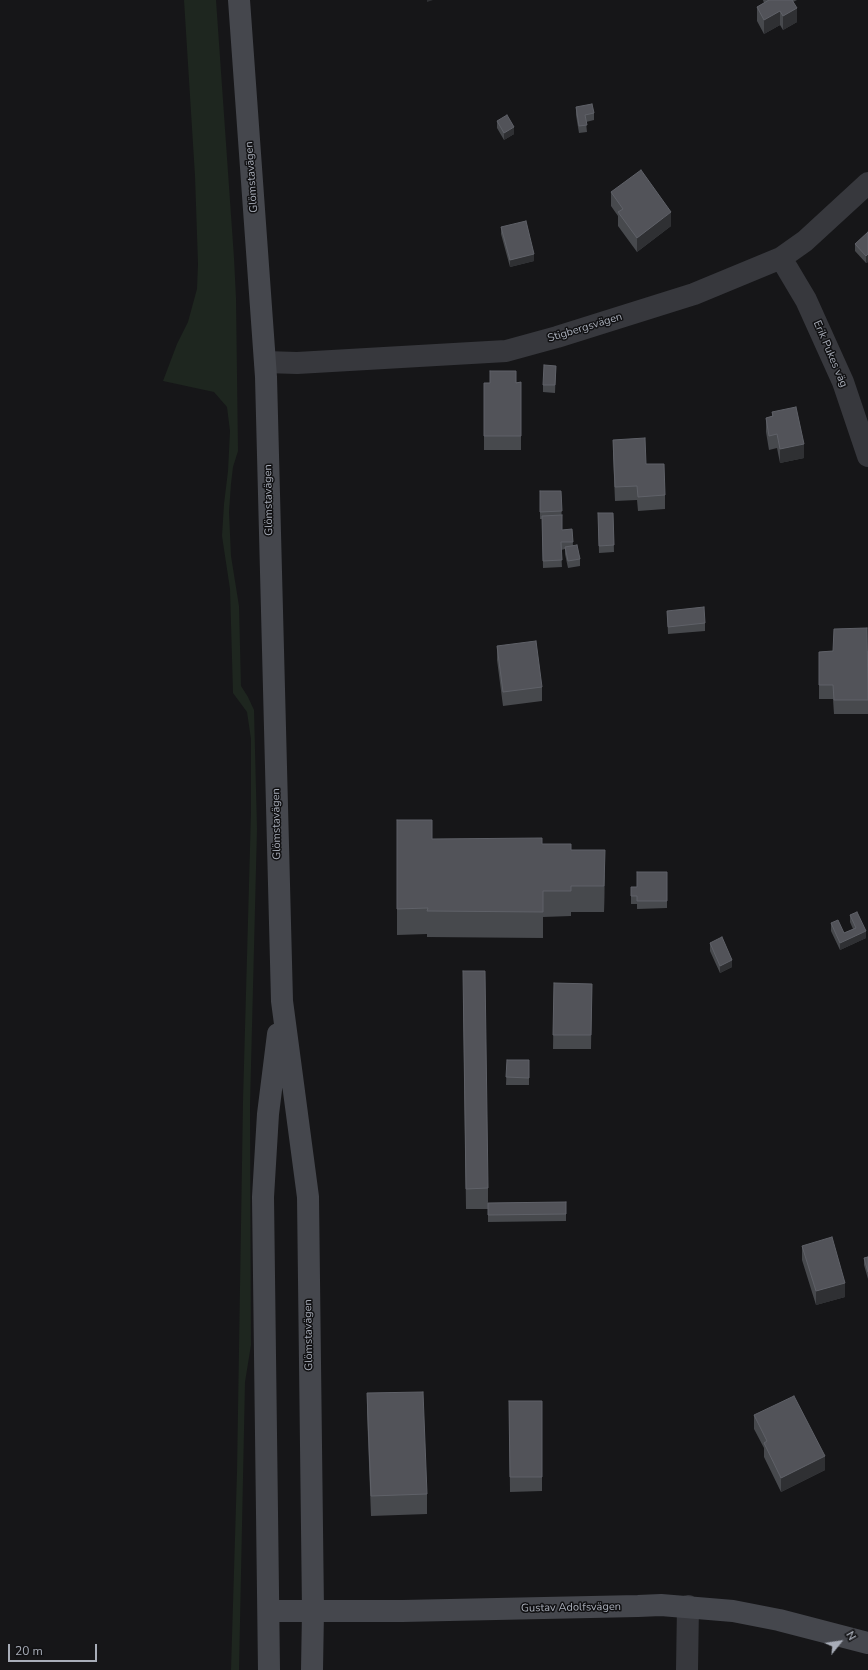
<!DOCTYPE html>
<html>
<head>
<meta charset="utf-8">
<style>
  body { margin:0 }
  #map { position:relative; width:868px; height:1670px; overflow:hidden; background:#161618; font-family:"Nunito Sans",sans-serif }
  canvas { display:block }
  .north { position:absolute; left:820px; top:1622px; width:40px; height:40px; -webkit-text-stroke:3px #111113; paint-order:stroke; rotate:60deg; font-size:11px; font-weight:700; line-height:16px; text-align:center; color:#a8adb8 }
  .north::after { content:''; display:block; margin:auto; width:14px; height:18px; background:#a8adb8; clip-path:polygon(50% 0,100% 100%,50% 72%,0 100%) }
  .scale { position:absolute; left:8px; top:1644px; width:89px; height:18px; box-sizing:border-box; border:2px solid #a8adb8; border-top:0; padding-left:5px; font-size:12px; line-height:14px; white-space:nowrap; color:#a8adb8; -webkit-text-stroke:3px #111113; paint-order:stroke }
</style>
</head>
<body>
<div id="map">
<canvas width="868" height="1670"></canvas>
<div class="north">N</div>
<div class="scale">20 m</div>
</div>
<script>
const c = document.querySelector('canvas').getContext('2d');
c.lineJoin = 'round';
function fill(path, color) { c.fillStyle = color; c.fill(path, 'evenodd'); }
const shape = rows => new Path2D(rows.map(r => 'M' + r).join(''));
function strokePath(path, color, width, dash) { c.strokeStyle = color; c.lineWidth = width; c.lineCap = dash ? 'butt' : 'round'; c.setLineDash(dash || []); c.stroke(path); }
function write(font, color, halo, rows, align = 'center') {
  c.font = font + ' "Nunito Sans",sans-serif'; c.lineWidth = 3; c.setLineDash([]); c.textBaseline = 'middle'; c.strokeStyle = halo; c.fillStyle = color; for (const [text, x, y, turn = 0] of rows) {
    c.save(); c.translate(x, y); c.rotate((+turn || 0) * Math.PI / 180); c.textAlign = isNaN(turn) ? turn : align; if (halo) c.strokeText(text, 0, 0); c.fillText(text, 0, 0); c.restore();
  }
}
const green = shape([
  [184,0,216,0,234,258,236,298,238,451,233,467,231,484,229,512,231,556,239,606,241,686,248,697,254,710,257,829,250,1106,251,1345,245,1382,239,1670,231,1670,237,1472,243,1101,251,812,251,739,247,712,233,693,230,589,222,536,224,504,228,471,230,431,227,407,214,392,163,381,177,344,188,322,197,289,198,264,195,176]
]);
const street = shape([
  [781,258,806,300,843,382,868,456],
  [265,362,297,363,506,351,557,337,694,294,781,258,805,241,868,183],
  [687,1670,688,1606]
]);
const secondary = shape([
  [239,0,266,377,282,1001,308,1197,313,1611,312,1670],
  [269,1611,402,1611,638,1606,661,1605,733,1611,779,1620,868,1643],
  [269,1670,263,1197,268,1114,278,1034]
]);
const wall = shape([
  [763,0,797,0,793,2,797,22,783,30,780,25,764,34,757,21,757,7,764,3],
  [576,107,594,113,594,120,586,122,587,132,579,133,576,115],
  [497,121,514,134,504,140,497,128],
  [611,192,671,226,637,252,618,226,618,216,611,206],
  [501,227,534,261,510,267,501,234],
  [868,232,868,262,866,263,855,251,855,244],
  [556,366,555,393,543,392,543,385],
  [521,382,521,450,484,450,484,383],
  [772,412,804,458,780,463,777,448,769,450,766,432,766,418,772,416],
  [613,440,646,464,665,495,665,509,638,511,637,500,615,501,613,454],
  [540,491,561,491,562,530,572,529,573,546,580,559,580,566,568,568,565,554,565,549,561,550,562,567,543,568,542,519,540,519],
  [598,513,613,513,614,552,599,553],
  [667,611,705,623,705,631,668,634],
  [497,646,542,687,542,701,503,706,497,660],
  [833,651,868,651,868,714,834,714,833,699,819,699,819,652],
  [397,820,432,839,542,844,571,850,605,875,604,912,571,912,571,916,543,917,543,938,427,937,427,934,397,935],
  [667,872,667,908,637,909,637,904,631,904,631,887,637,887],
  [850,915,866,938,840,950,831,931,831,923,844,933,853,929,850,922],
  [710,943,732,967,720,973,710,951],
  [554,983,592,984,591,1049,553,1049],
  [463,992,488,1188,488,1209,466,1209],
  [507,1060,529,1060,529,1085,506,1085],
  [566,1202,566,1221,488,1222,488,1203],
  [802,1246,845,1297,816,1305,802,1260],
  [868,1257,868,1279,864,1265,864,1258],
  [367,1393,427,1494,427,1514,371,1516,367,1413],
  [509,1401,542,1401,542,1491,510,1492],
  [754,1415,825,1470,781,1492,764,1457,764,1448,754,1429]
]);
const shadedWall = shape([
  [427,0,433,0,427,2],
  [797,8,797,22,783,30,783,16],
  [780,11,780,25,764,34,764,20],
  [514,127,514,134,504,140,504,133],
  [671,212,671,226,637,252,637,238],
  [534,254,534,261,510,267,510,260],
  [868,254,868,262,866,263,866,256],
  [804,444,804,458,780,463,780,449],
  [605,850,605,875,604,912,604,886],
  [866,931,866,938,840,950,840,943],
  [732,960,732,967,720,973,720,966],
  [845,1283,845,1297,816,1305,816,1291],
  [825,1456,825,1470,781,1492,781,1478]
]);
const building = shape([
  [769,0,792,0,797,8,783,16,780,11,764,20,757,7,769,0],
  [592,104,594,113,585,115,587,125,579,126,576,107,592,104],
  [507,115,514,127,504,133,497,121,507,115],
  [641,170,671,212,637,238,618,212,623,209,611,192,641,170],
  [526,221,534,254,510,260,501,227,526,221],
  [868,232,868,254,866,256,855,244,868,232],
  [544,365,556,366,555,385,543,385,544,365],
  [490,371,516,371,516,383,521,382,521,436,484,436,484,383,490,383,490,371],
  [796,407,804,444,780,449,777,434,769,436,766,418,773,416,772,412,796,407],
  [645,438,646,464,664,464,665,495,638,497,637,486,615,487,613,440,645,438],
  [540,491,561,491,562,511,540,512,540,491],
  [598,513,613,513,614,545,599,546,598,513],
  [562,515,562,530,572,529,573,542,561,542,562,560,543,561,542,516,562,515],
  [577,545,580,559,568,561,565,547,577,545],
  [704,607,705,623,668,627,667,611,704,607],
  [867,628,868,700,834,700,833,685,819,685,819,652,833,651,834,629,867,628],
  [536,641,542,687,503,692,497,646,536,641],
  [397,820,432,820,432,839,542,838,542,844,571,844,571,850,605,850,604,886,571,886,571,891,543,891,543,912,427,911,428,908,397,909,397,820],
  [637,872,667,872,667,901,637,901,637,896,631,896,631,887,637,887,637,872],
  [857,912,866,931,840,943,831,923,838,920,844,933,856,928,850,915,857,912],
  [722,937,732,960,720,966,710,943,722,937],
  [463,971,485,971,488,1188,466,1189,463,971],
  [554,983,592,984,591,1035,553,1035,554,983],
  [507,1060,529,1060,529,1078,506,1077,507,1060],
  [566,1202,566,1214,488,1215,488,1203,566,1202],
  [832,1237,845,1283,816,1291,802,1246,832,1237],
  [868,1257,868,1272,864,1258,868,1257],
  [423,1392,427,1494,371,1496,367,1393,423,1392],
  [794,1396,825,1456,781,1478,764,1443,767,1441,754,1415,794,1396],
  [509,1401,542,1401,542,1477,510,1477,509,1401]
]);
const streetNames = [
  ["Glömstavägen",252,177,-94],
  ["Stigbergsvägen",585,328,-17],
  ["Erik Pukes väg",830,354,67],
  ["Glömstavägen",269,500,-91],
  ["Glömstavägen",277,824,-91],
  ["Glömstavägen",309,1335,-91],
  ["Gustav Adolfsvägen",571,1608,-1]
];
fill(green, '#1e261f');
strokePath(street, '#37383d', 22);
strokePath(secondary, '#45474d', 22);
fill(wall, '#47494d');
fill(shadedWall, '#2f3033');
fill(building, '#525359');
strokePath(building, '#5f6168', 1);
write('11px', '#a8adb8', '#111113', streetNames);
</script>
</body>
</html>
